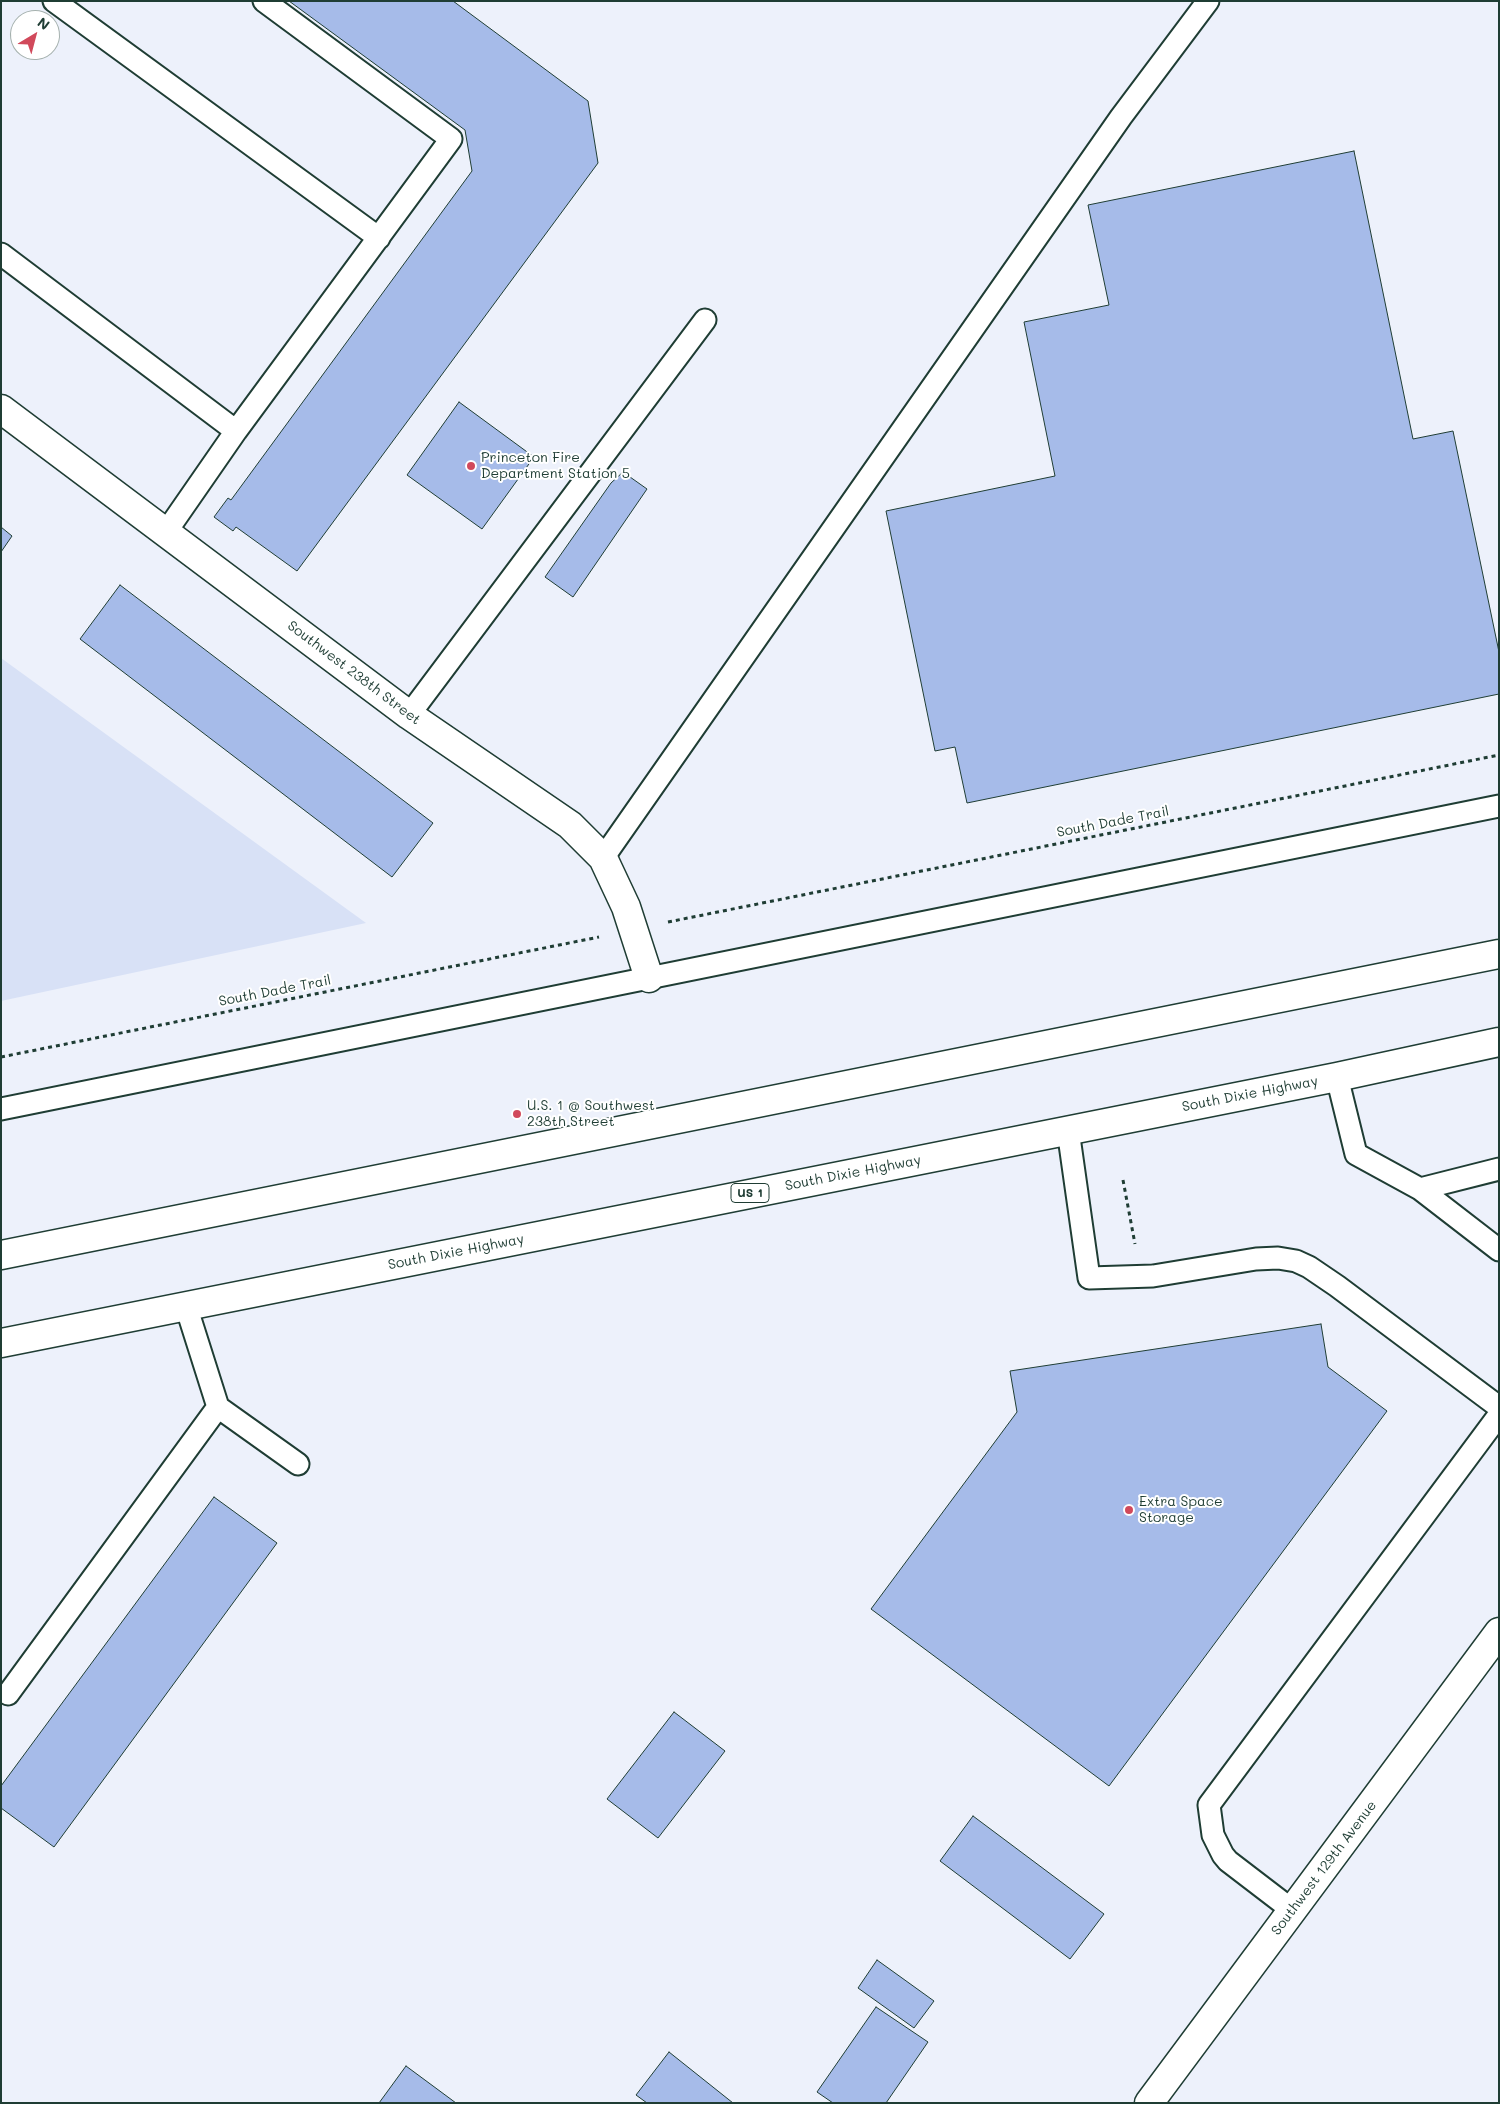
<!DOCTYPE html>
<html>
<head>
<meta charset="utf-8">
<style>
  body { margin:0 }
  #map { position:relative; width:1500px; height:2104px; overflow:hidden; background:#edf1fb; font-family:Mali,sans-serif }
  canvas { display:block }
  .frame { position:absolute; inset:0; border:2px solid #1f3d34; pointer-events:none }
  .north { position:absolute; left:10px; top:10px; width:50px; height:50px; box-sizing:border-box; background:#fff; border:1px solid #a5b1ae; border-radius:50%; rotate:37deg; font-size:14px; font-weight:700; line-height:20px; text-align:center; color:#1f3d34 }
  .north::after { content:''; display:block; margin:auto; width:18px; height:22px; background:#d1495b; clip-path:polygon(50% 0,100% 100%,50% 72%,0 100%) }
</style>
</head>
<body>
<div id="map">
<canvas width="1500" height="2104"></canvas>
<div class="frame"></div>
<div class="north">N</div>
</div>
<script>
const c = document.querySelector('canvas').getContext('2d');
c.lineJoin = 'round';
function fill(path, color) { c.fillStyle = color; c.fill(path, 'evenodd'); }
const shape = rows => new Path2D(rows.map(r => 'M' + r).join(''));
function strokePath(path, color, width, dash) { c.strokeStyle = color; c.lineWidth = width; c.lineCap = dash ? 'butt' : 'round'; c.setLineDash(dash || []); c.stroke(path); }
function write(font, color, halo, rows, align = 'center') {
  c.font = font + ' Mali,sans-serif'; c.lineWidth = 4; c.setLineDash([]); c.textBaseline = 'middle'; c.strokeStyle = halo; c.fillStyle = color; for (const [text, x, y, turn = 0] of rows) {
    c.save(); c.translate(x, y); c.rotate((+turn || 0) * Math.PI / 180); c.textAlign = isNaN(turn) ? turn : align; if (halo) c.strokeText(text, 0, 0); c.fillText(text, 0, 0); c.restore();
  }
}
const built = shape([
  [1,658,366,923,1,1001]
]);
const building = shape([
  [289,1,453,1,588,101,598,163,297,571,236,527,233,531,214,517,228,498,231,500,472,171,465,130,289,1],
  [1354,151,1413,439,1453,431,1499,652,1499,694,967,803,955,747,935,751,886,511,1055,476,1024,322,1109,305,1088,205,1354,151],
  [459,402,534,457,482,529,407,475,459,402],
  [623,472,647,489,573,597,545,577,611,483,623,472],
  [1,527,12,536,1,552,1,527],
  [120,585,433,823,392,877,80,639,120,585],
  [1321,1324,1328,1367,1387,1411,1109,1786,871,1609,1017,1412,1010,1371,1321,1324],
  [214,1497,277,1543,54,1847,1,1808,1,1786,214,1497],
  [674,1712,725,1751,658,1838,607,1799,674,1712],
  [973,1816,1104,1914,1070,1959,940,1861,973,1816],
  [877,1960,934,2001,914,2028,858,1988,877,1960],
  [876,2007,928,2042,886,2103,833,2103,817,2092,876,2007],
  [669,2052,733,2103,647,2103,636,2095,669,2052],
  [406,2066,456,2103,379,2103,406,2066]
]);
const path = shape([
  [668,922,1499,755],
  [1,1057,599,937],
  [1123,1180,1135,1244]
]);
const lane = shape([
  [54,1,379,238],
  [1,254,236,431,451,139,264,1],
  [166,532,236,431],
  [409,715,705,320],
  [603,858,1121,117,1208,1],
  [1337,1077,1356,1154,1420,1189,1499,1250],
  [1,1109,1499,806],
  [1068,1130,1089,1278,1153,1276,1256,1259,1278,1258,1296,1261,1309,1267,1337,1286,1499,1407],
  [1420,1189,1499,1169],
  [218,1407,298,1464],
  [8,1694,218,1407,186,1306],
  [1292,1910,1228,1861,1223,1855,1213,1835,1209,1805,1499,1415]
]);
const street = shape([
  [1,409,409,715,570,825,603,858,626,907,649,978]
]);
const secondary = shape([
  [1149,2103,1499,1632]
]);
const highway = shape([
  [1,1255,1499,954],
  [1,1343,1337,1077,1499,1042]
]);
const markers = [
  [471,466,5,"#d1495b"],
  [517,1114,5,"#d1495b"],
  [1129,1510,5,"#d1495b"]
];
const shields = [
  [750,1193,38]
];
const shieldNames = [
  ["US 1",750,1193]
];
const poiNames = [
  ["Princeton Fire",481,458],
  ["Department Station 5",481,474],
  ["U.S. 1 @ Southwest",527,1106],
  ["238th Street",527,1122],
  ["Extra Space",1139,1502],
  ["Storage",1139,1518]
];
const streetNames = [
  ["Southwest 238th Street",354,673,37],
  ["South Dade Trail",1113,822,-11],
  ["South Dade Trail",275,991,-11],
  ["South Dixie Highway",1250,1094,-11],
  ["South Dixie Highway",853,1173,-11],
  ["South Dixie Highway",456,1252,-11],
  ["Southwest 129th Avenue",1324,1868,-53]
];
fill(built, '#d8e1f6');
fill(building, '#a6bbe9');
strokePath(building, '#1f3d34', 1);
strokePath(lane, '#1f3d34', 25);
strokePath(street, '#1f3d34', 31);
strokePath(secondary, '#1f3d34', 31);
strokePath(highway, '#1f3d34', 31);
strokePath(path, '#1f3d34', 3, [4, 4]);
strokePath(lane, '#fff', 21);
strokePath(street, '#fff', 28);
strokePath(secondary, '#fff', 28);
strokePath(highway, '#fff', 28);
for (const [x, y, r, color] of markers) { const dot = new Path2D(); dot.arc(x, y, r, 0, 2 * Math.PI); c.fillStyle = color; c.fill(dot); strokePath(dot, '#fff', 2); }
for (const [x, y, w] of shields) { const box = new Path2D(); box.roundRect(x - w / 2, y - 9.5, w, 19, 4); c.fillStyle = '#fff'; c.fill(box); strokePath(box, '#1f3d34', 1); }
write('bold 12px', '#1f3d34', null, shieldNames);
write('14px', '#1f3d34', '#fff', poiNames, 'left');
write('14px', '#1f3d34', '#fff', streetNames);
</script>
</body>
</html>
